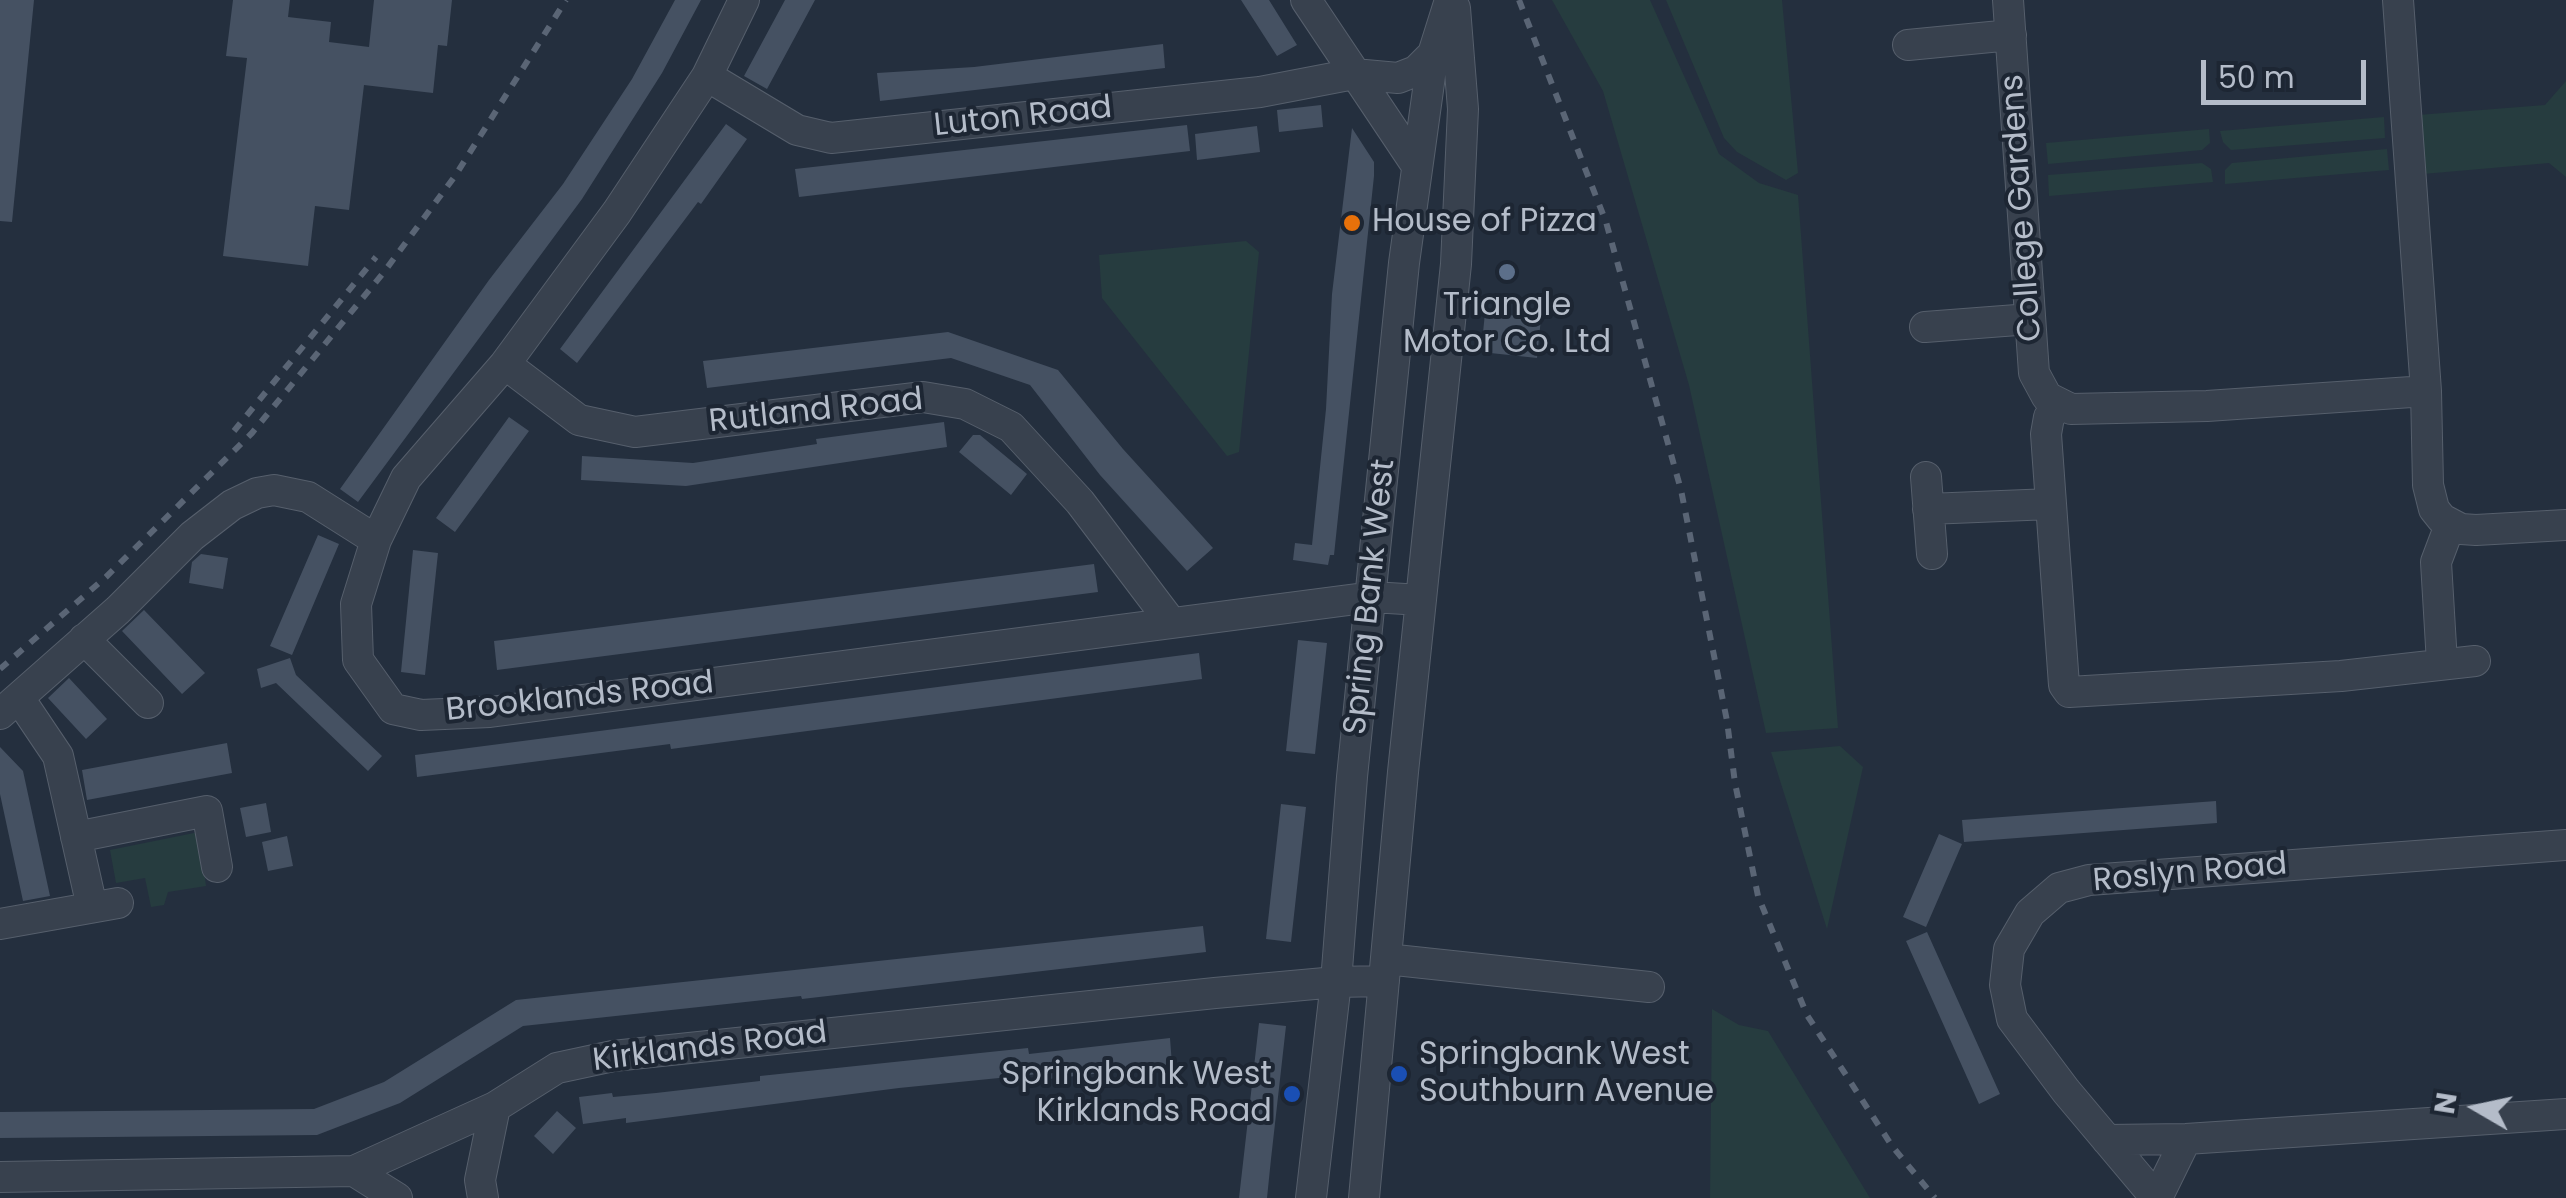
<!DOCTYPE html>
<html>
<head>
<meta charset="utf-8">
<style>
  body { margin:0 }
  #map { position:relative; width:2566px; height:1198px; overflow:hidden; background:#242f3e; font-family:Poppins,sans-serif }
  canvas { display:block }
  .north { position:absolute; left:2426px; top:1058px; width:100px; height:100px; -webkit-text-stroke:8px #1d2633; paint-order:stroke; rotate:279deg; font-size:28px; font-weight:700; line-height:40px; text-align:center; color:#b4bcc9 }
  .north::after { content:''; display:block; margin:auto; width:35px; height:45px; background:#b4bcc9; clip-path:polygon(50% 0,100% 100%,50% 72%,0 100%) }
  .scale { position:absolute; left:2201px; top:60px; width:165px; height:45px; box-sizing:border-box; border:5px solid #b4bcc9; border-top:0; padding-left:12px; font-size:30px; line-height:35px; white-space:nowrap; color:#b4bcc9; -webkit-text-stroke:8px #1d2633; paint-order:stroke }
</style>
</head>
<body>
<div id="map">
<canvas width="2566" height="1198"></canvas>
<div class="north">N</div>
<div class="scale">50 m</div>
</div>
<script>
const c = document.querySelector('canvas').getContext('2d');
c.lineJoin = 'round';
function fill(path, color) { c.fillStyle = color; c.fill(path, 'evenodd'); }
const shape = rows => new Path2D(rows.map(r => 'M' + r).join(''));
function strokePath(path, color, width, dash) { c.strokeStyle = color; c.lineWidth = width; c.lineCap = dash ? 'butt' : 'round'; c.setLineDash(dash || []); c.stroke(path); }
function write(font, color, halo, rows, align = 'center') {
  c.font = font + ' Poppins,sans-serif'; c.lineWidth = 8; c.setLineDash([]); c.textBaseline = 'middle'; c.strokeStyle = halo; c.fillStyle = color; for (const [text, x, y, turn = 0] of rows) {
    c.save(); c.translate(x, y); c.rotate((+turn || 0) * Math.PI / 180); c.textAlign = isNaN(turn) ? turn : align; if (halo) c.strokeText(text, 0, 0); c.fillText(text, 0, 0); c.restore();
  }
}
const green = shape([
  [1552,0,1650,0,1719,154,1759,183,1798,195,1838,728,1766,733,1689,385,1603,91],
  [1666,0,1782,0,1798,173,1786,180,1737,152,1724,138],
  [2566,81,2566,177,2549,163,2423,174,2418,115,2545,105],
  [2384,117,2385,138,2231,150,2223,142,2220,131],
  [2209,129,2210,143,2202,150,2048,164,2046,143],
  [2387,149,2389,170,2225,184,2225,170,2232,163],
  [2202,163,2211,169,2213,182,2049,196,2048,175],
  [1246,241,1259,252,1239,452,1227,456,1102,298,1099,255],
  [1840,746,1863,767,1827,929,1771,752],
  [199,832,206,886,168,892,164,905,151,907,145,878,116,883,110,850],
  [1712,1009,1739,1025,1768,1031,1870,1198,1710,1198]
]);
const building = shape([
  [0,0,34,0,12,222,0,221],
  [233,0,290,0,288,17,331,22,329,42,369,47,374,0,452,0,447,46,438,45,433,93,364,85,349,210,315,206,308,266,223,256,247,58,226,56],
  [675,0,701,0,662,73,582,199,358,502,340,489,489,280,563,184,632,79],
  [785,0,815,0,767,89,744,76],
  [1241,0,1269,0,1297,45,1277,56],
  [1163,44,1165,68,880,101,877,73,974,67],
  [1321,105,1323,127,1279,132,1277,110],
  [726,124,747,139,701,204,698,202,577,363,560,349],
  [1187,125,1190,151,799,197,795,169],
  [1257,126,1260,152,1197,160,1195,134],
  [1352,128,1374,162,1374,176,1334,555,1330,555,1328,565,1293,560,1295,543,1312,545,1326,409,1332,294],
  [1485,313,1541,318,1537,358,1481,352],
  [948,332,1058,370,1123,449,1213,548,1187,571,1100,475,1030,385,951,358,707,388,703,361],
  [509,417,529,431,455,532,436,518],
  [944,422,947,447,686,486,581,480,582,456,693,463,817,444,816,439],
  [973,435,980,435,1027,474,1011,495,959,452],
  [318,535,339,544,292,655,270,646],
  [413,550,438,553,425,675,401,672],
  [201,554,228,558,223,589,189,583,192,562],
  [1094,564,1098,592,497,670,494,641],
  [144,610,205,673,182,694,122,631],
  [1298,640,1327,643,1315,754,1286,751],
  [1199,653,1202,679,671,749,670,744,417,777,415,755],
  [290,658,296,675,382,756,368,771,276,683,261,688,257,669],
  [69,678,107,719,86,739,48,698],
  [227,743,232,773,87,800,82,770],
  [0,747,23,771,50,896,23,901,0,794],
  [2216,801,2217,823,1964,842,1962,820],
  [266,803,271,832,246,837,240,808],
  [1281,804,1306,807,1291,942,1266,939],
  [1939,834,1962,844,1926,927,1903,917],
  [287,836,293,866,268,871,262,842],
  [1203,926,1206,952,802,999,801,996,523,1026,400,1103,317,1135,0,1138,0,1112,314,1109,384,1082,516,1000],
  [1927,932,2000,1094,1979,1104,1906,941],
  [1259,1023,1286,1026,1271,1159,1267,1198,1239,1198],
  [1170,1038,1172,1065,1040,1080,1039,1074,899,1088,626,1123,626,1118,583,1124,579,1097,612,1093,613,1097,656,1093,760,1081,760,1076,1028,1048,1029,1054],
  [557,1111,576,1128,553,1154,534,1136]
]);
const minor = shape([
  [744,0,707,76,617,212,505,364,406,478,376,540,356,604,358,660,393,709,421,715,490,712,1372,597,1421,600],
  [1306,0,1417,166],
  [2008,0,2034,373,2047,397,2071,409,2207,406,2426,391,2428,485,2434,509,2442,519,2461,529,2476,530,2566,525],
  [2398,0,2426,391],
  [1908,45,2011,35],
  [707,76,797,130,831,138,1260,92,1354,74,1398,78,1416,71,1433,54],
  [1925,327,2030,319],
  [505,364,579,420,635,432,923,397,965,404,1011,427,1080,502,1170,621],
  [2060,404,2049,417,2046,434,2064,685,2069,692,2341,676,2475,661],
  [1926,477,1932,554],
  [1928,509,2051,504],
  [84,639,148,703],
  [2442,663,2436,562,2450,525],
  [19,698,58,756,92,907],
  [0,714,118,610,192,536,232,505,257,493,274,490,308,497,376,540],
  [76,837,207,811,217,867],
  [0,924,118,903],
  [1386,959,1649,987],
  [2107,1140,2186,1139,2566,1114],
  [354,1171,397,1198],
  [0,1177,354,1171,495,1107,557,1068,613,1056,1215,993,1336,982,1384,981],
  [483,1198,480,1180,495,1107],
  [1311,1198,1336,982,1352,777,1404,263,1433,54,1450,0],
  [1364,1198,1403,772,1456,264,1463,109,1455,8],
  [2156,1198,2066,1091,2012,1019,2005,985,2009,949,2030,913,2059,888,2089,880,2566,845],
  [2157,1198,2186,1139]
]);
const rail = shape([
  [1519,0,1606,222,1681,490,1727,721,1735,783,1758,896,1807,1015,1892,1146,1935,1198],
  [234,431,376,257],
  [0,669,106,577,252,433,384,272,455,176,566,0]
]);
const markers = [
  [1352,223,10,"#e8710a"],
  [1507,272,10,"#5c6f8a"],
  [1399,1074,10,"#1a4fb4"],
  [1292,1094,10,"#1a4fb4"]
];
const streetNames = [
  ["Luton Road",1023,118,-6],
  ["College Gardens",2023,208,-94],
  ["Rutland Road",816,412,-6],
  ["Spring Bank West",1371,597,-84],
  ["Brooklands Road",580,698,-6],
  ["Roslyn Road",2190,874,-5],
  ["Kirklands Road",710,1048,-7]
];
const poiNames = [
  ["House of Pizza",1372,223],
  ["Triangle",1507,307,"center"],
  ["Motor Co. Ltd",1507,344,"center"],
  ["Springbank West",1419,1056],
  ["Southburn Avenue",1419,1093],
  ["Springbank West",1272,1076,"right"],
  ["Kirklands Road",1272,1113,"right"]
];
fill(green, '#263c3f');
fill(building, '#455162');
strokePath(minor, '#565f6c', 32);
strokePath(minor, '#38414e', 30);
strokePath(rail, '#5a6575', 6, [10, 10]);
for (const [x, y, r, color] of markers) { const dot = new Path2D(); dot.arc(x, y, r, 0, 2 * Math.PI); c.fillStyle = color; c.fill(dot); strokePath(dot, '#1d2633', 4); }
write('32px', '#b4bcc9', '#1d2633', streetNames);
write('32px', '#b4bcc9', '#1d2633', poiNames, 'left');
</script>
</body>
</html>
